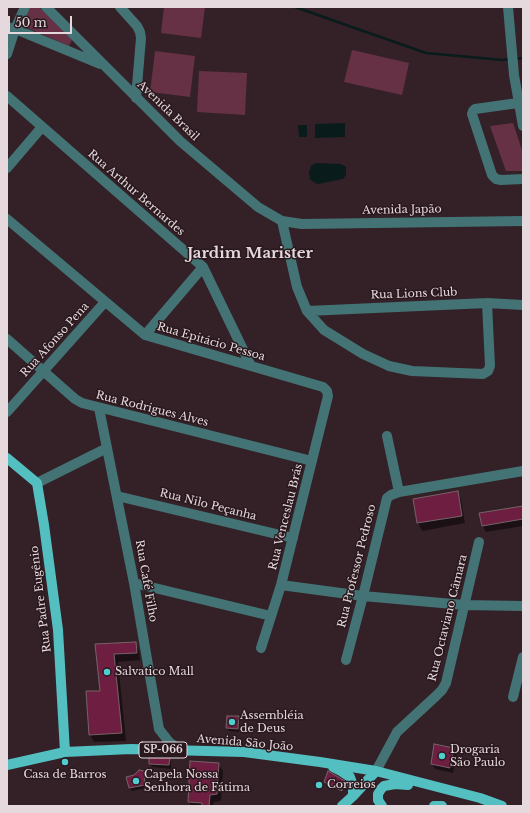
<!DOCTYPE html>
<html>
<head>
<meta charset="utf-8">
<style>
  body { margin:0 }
  #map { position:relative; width:530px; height:813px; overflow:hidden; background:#332127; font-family:"Libre Baskerville",serif }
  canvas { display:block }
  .frame { position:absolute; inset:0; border:8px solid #e5d9dd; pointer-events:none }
  .scale { position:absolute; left:8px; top:16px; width:64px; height:18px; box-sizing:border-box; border:2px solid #e5d9dd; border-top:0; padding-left:5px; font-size:12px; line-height:14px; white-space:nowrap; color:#e5d9dd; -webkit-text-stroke:3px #29181d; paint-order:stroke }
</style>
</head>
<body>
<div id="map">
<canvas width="530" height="813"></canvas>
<div class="frame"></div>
<div class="scale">50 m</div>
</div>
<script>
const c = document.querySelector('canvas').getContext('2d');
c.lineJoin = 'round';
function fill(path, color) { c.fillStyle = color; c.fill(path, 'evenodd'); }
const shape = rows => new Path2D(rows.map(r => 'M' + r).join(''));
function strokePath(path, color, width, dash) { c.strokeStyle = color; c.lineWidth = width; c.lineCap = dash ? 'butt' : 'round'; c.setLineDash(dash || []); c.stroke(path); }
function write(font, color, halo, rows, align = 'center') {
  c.font = font + ' "Libre Baskerville",serif'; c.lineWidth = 3; c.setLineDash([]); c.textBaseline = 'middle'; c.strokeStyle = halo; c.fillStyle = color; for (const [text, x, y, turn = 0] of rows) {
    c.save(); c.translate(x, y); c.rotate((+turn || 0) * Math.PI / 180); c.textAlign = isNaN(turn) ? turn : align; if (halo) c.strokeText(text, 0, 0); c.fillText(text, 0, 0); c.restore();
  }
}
const green = shape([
  [29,7,39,7,72,40,69,46,23,26],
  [164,7,205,7,201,38,161,33],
  [352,50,409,63,402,95,344,82],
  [155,51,195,56,190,97,150,92],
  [199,71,247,73,245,115,197,112],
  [513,123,523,153,523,171,506,171,490,126]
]);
const water = shape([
  [345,123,345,137,315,138,315,124],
  [298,125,307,125,307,137,299,137],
  [316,163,341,164,346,167,346,175,343,179,318,184,315,183,310,179,309,172,311,166]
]);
const shadow = shape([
  [457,492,461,500,465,523,422,531,418,523,414,500],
  [523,507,523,526,486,532,483,526],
  [135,643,139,651,140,660,118,662,126,741,94,742,90,735,101,692,96,645],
  [238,717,240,721,239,732,229,731,227,728],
  [454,749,457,754,453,773,435,769,432,763],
  [169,758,171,761,171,769,152,767,150,764],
  [218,764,223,771,221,801,214,802,213,806,191,806,189,802],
  [143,772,145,775,146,788,132,791,130,788],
  [325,782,344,782,345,783,343,792]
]);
const stream = shape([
  [295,7,426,53,502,60,510,59],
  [515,59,523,58]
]);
const building = shape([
  [458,491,462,516,417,523,413,499,458,491],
  [523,506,523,519,482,526,479,513,523,506],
  [136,642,137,653,114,654,122,733,89,735,86,691,100,691,95,644,136,642],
  [227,716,239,716,238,729,226,728,227,716],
  [434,744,454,748,450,768,431,764,434,744],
  [149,756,170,757,169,765,149,764,149,756],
  [190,761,219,763,217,794,210,795,209,806,202,806,202,803,188,802,190,761],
  [139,770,144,771,145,785,129,788,126,777,134,775,139,770],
  [328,771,345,781,342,791,324,782,328,771]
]);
const minor = shape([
  [46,7,180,141,258,207,282,221,302,224,523,221],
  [120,7,137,26,140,32,141,38,136,98],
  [508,7,514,75,523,126],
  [7,27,15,29,100,64],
  [7,54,15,29,25,7],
  [7,96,203,267,251,366],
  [518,103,475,109,473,111,472,114,492,175,496,179,501,180,523,179],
  [7,168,42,127],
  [7,219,145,335,323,387,327,391,328,396,281,585,261,648],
  [282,221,297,287,307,311,324,330,363,354,389,366,412,371,483,374,488,371,490,366,487,303],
  [307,311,487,303,523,305],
  [145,335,203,267],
  [7,339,75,399,82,403,312,461],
  [99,408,134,583,159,729,170,743,181,750],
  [7,412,105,302],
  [387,436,399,492],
  [37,483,107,448],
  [117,496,293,538],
  [134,583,271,616],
  [281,585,363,596,464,605,523,606],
  [346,660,363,596,387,498,391,495,399,492,523,471],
  [513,697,523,657],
  [376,771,397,732,436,696,442,690,446,683,479,542]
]);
const major = shape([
  [7,458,37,483,44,525,58,630,65,752],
  [7,765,65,752,131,749,244,752,320,762,376,771,480,798,502,806],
  [333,767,341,771,350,777,353,786,353,796],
  [342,806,353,796,376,771],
  [382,806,378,800,378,794,381,789,384,786,395,784,408,785],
  [434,806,442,806]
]);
const markers = [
  [107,672,4,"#52cdcf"],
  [232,722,4,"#52cdcf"],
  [442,756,4,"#52cdcf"],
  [65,762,4,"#52cdcf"],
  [136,781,4,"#52cdcf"],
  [319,785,4,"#52cdcf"]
];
const shields = [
  [163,750,48]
];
const shieldNames = [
  ["SP-066",163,750]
];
const streetNames = [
  ["Avenida Brasil",168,111,44],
  ["Rua Arthur Bernardes",136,193,41],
  ["Avenida Japão",402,210,-1],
  ["Rua Lions Club",414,294,-2],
  ["Rua Afonso Pena",55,340,-48],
  ["Rua Epitácio Pessoa",211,342,16],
  ["Rua Rodrigues Alves",152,409,14],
  ["Rua Nilo Peçanha",208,505,14],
  ["Rua Venceslau Brás",286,517,-76],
  ["Rua Professor Pedroso",357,566,-76],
  ["Rua Café Filho",146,581,80],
  ["Rua Padre Eugênio",41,599,-97],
  ["Rua Octaviano Câmara",448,618,-76],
  ["Avenida São João",245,743,5]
];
const poiNames = [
  ["Salvatico Mall",115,672],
  ["Assembléia",240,716],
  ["de Deus",240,729],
  ["Drogaria",450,750],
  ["São Paulo",450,763],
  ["Casa de Barros",65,775,"center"],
  ["Capela Nossa",144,775],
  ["Senhora de Fátima",144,788],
  ["Correios",327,785]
];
const districtNames = [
  ["Jardim Marister",250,254]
];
fill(green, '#663145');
fill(water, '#0a1b1b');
fill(shadow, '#0007');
strokePath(stream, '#0a1b1b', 2.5);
fill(building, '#6e1f41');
strokePath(building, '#776268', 1);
strokePath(minor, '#437374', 10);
strokePath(major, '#53bfc1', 10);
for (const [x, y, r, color] of markers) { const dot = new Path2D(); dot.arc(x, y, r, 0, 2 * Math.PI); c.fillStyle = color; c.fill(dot); strokePath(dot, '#29181d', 1.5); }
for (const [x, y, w] of shields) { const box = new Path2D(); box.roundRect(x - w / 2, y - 8, w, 16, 3); c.fillStyle = '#29181d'; c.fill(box); strokePath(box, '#e5d9dd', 1); }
write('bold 10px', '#e5d9dd', null, shieldNames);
write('11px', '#e5d9dd', '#29181d', streetNames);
write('11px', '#e5d9dd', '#29181d', poiNames, 'left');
write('bold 15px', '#e5d9dd', '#29181d', districtNames);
</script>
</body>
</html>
